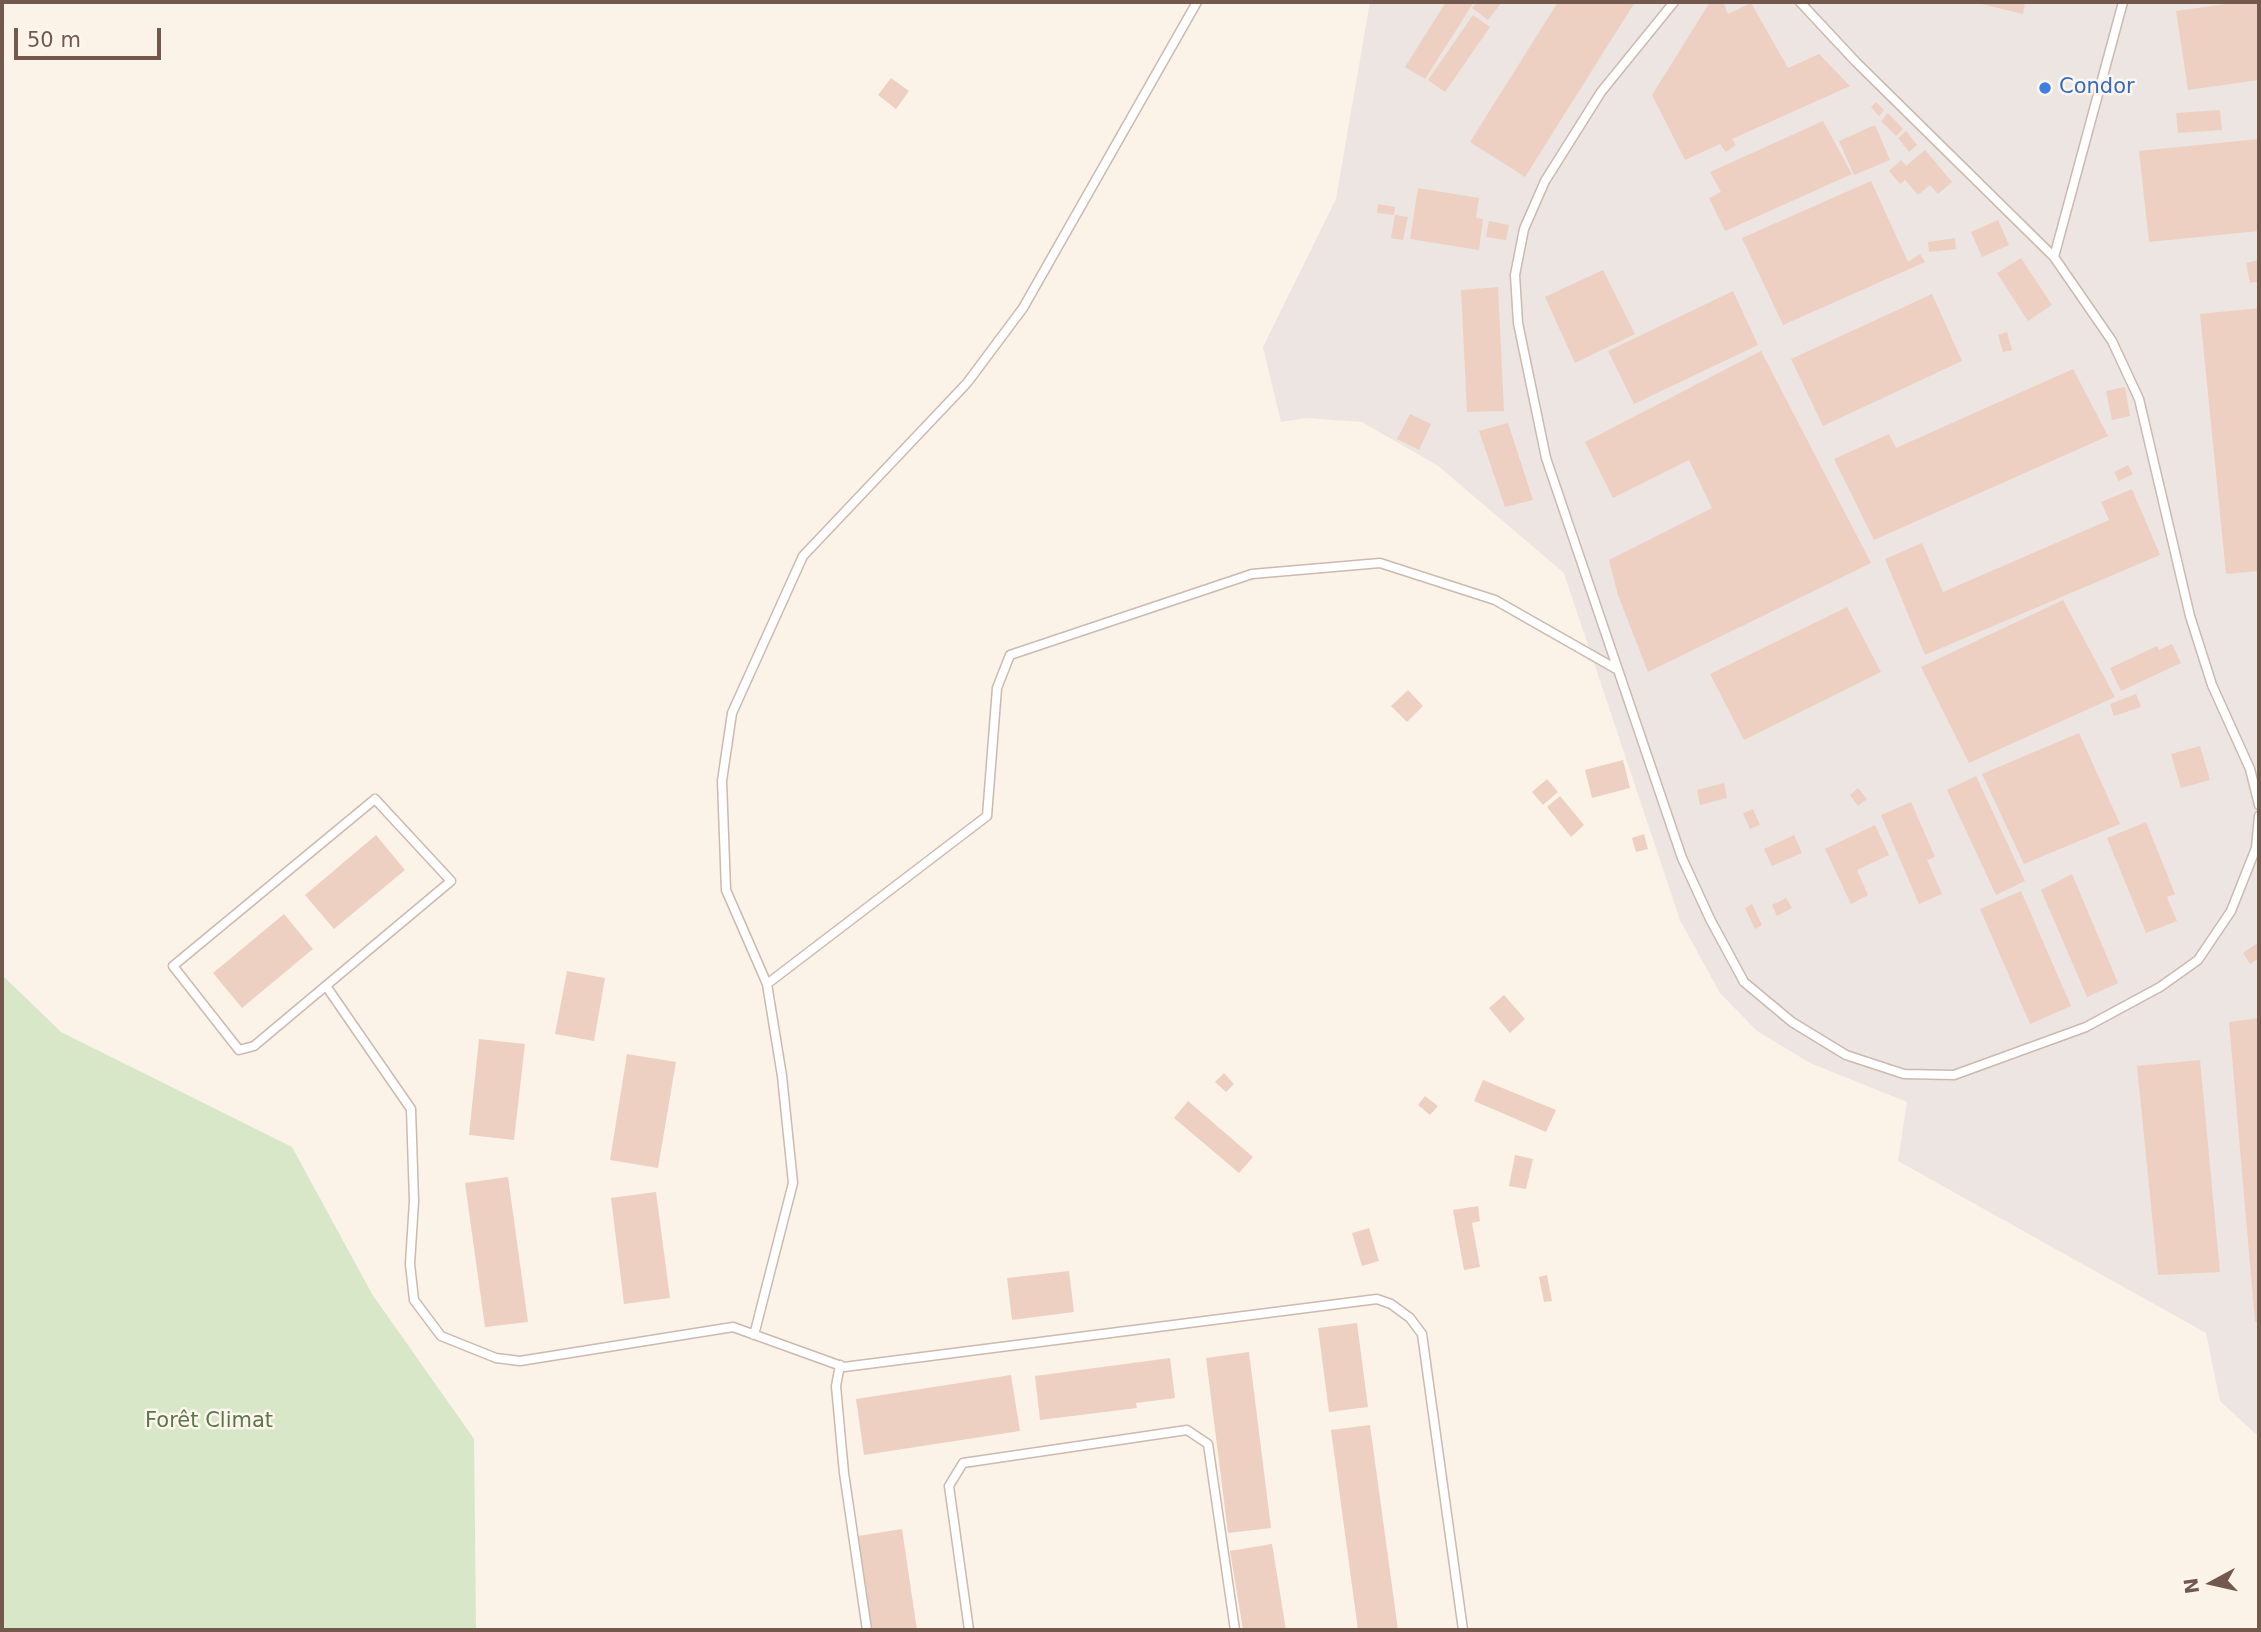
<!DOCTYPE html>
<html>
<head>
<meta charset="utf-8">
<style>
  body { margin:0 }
  #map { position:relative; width:2261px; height:1632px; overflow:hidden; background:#fbf2e8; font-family:"DejaVu Sans",sans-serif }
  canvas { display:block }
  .frame { position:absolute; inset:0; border:4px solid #73584e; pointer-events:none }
  .north { position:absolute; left:2177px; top:1548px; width:70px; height:70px; -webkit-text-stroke:5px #fef6ee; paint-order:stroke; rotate:262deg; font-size:19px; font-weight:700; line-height:28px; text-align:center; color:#73584e }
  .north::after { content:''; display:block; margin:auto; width:24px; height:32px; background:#73584e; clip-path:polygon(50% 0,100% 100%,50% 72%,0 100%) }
  .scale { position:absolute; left:14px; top:28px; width:147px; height:32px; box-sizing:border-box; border:4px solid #73584e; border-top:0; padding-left:9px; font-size:21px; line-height:24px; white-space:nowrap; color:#73584e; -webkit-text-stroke:5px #fef6ee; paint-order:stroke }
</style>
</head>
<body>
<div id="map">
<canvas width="2261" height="1632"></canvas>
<div class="frame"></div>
<div class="north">N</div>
<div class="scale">50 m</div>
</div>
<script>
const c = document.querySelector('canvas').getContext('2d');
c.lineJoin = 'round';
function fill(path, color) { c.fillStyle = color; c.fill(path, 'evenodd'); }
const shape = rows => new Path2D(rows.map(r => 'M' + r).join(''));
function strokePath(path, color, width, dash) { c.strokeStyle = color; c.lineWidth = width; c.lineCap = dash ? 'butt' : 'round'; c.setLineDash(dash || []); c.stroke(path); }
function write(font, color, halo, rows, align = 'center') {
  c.font = font + ' "DejaVu Sans",sans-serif'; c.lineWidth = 5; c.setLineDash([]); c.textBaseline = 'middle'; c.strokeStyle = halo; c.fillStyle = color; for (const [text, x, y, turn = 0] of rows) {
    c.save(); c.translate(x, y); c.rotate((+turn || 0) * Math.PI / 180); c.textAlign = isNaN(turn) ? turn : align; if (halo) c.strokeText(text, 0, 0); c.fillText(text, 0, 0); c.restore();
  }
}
const industrial = shape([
  [1370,2,2259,2,2259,1437,2220,1401,2206,1333,1898,1161,1907,1102,1810,1063,1757,1031,1720,993,1680,920,1564,573,1437,465,1362,422,1306,418,1281,422,1263,347,1336,199]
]);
const green = shape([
  [2,975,61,1032,292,1147,372,1294,474,1439,476,1630,2,1630]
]);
const building = shape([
  [1446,2,1474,2,1425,79,1405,67],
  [1477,2,1502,2,1488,20,1472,8],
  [1558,2,1635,2,1525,177,1470,142],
  [1710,2,1723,2,1728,14,1751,3,1788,68,1819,54,1850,86,1732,139,1736,145,1726,152,1720,144,1685,160,1652,95],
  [1973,2,2025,2,2023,14],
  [2240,2,2259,2,2259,80,2188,90,2176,11],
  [1473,15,1490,27,1445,92,1428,80],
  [891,78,909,91,896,109,878,95],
  [1876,102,1884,110,1879,116,1871,107],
  [2220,110,2222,130,2178,133,2176,113],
  [1888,113,1903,129,1896,136,1881,121],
  [1823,121,1852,174,1725,231,1709,198,1721,192,1710,172],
  [1875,125,1890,160,1854,175,1839,141],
  [1906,131,1917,145,1909,152,1898,138],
  [2259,139,2259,231,2149,242,2139,151],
  [1925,150,1952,182,1938,194,1930,185,1918,195,1905,180,1900,184,1889,171,1901,160,1906,166],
  [1871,181,1908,262,1920,254,1925,262,1783,325,1742,238],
  [1418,188,1479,198,1476,218,1483,219,1479,250,1410,239],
  [1378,204,1395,207,1394,215,1377,213],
  [1395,215,1408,217,1403,240,1391,238],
  [1998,220,2009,245,1982,257,1971,232],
  [1489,221,1509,225,1506,240,1486,237],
  [1955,238,1956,249,1929,252,1928,242],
  [2021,258,2052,305,2028,321,1997,273],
  [2259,260,2259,281,2250,283,2246,263],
  [1603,270,1635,334,1575,363,1545,297],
  [1498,287,1504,411,1467,412,1461,290],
  [1733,291,1758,345,1634,404,1608,351],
  [1932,294,1962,361,1823,426,1791,359],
  [2259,308,2259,571,2226,574,2200,314],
  [2007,332,2012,350,2003,352,1998,335],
  [1761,351,1871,563,1648,672,1618,595,1609,560,1712,508,1689,460,1613,498,1585,442],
  [2073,369,2108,436,1874,540,1834,459,1889,434,1896,448],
  [2125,387,2130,416,2112,420,2106,391],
  [1410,414,1431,424,1419,450,1397,439],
  [1508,423,1533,500,1505,507,1479,431],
  [2128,465,2133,474,2119,481,2114,472],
  [2132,489,2160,555,1925,655,1885,559,1922,543,1943,592,2109,520,2101,502],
  [2063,600,2115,697,1969,763,1921,667],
  [1847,607,1881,672,1744,740,1710,674],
  [2172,644,2181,663,2121,691,2110,668,2157,646,2159,650],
  [1408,690,1423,706,1407,722,1391,706],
  [2136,694,2141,707,2114,716,2110,704],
  [2079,733,2120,824,2024,864,1982,774],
  [2200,746,2210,780,2181,788,2171,754],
  [1623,760,1630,788,1592,798,1585,770],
  [1976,776,2025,881,1996,895,1947,790],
  [1547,779,1558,792,1543,805,1532,792],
  [1724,783,1727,798,1700,805,1697,790],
  [1858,788,1867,799,1858,806,1850,795],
  [1560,796,1584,825,1571,837,1547,807],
  [1911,802,1935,857,1927,860,1942,894,1919,904,1881,815],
  [1753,809,1760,825,1750,829,1743,813],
  [2146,822,2175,894,2167,897,2177,921,2146,933,2107,838],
  [1875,825,1889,855,1857,870,1868,895,1851,904,1825,849],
  [1644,834,1648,849,1636,852,1632,838],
  [376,835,405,870,334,929,305,895],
  [1794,835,1802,853,1772,866,1764,849],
  [2072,874,2118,983,2087,997,2041,890],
  [2021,891,2071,1006,2030,1024,1980,909],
  [1786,898,1792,908,1777,916,1772,905],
  [1752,904,1762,925,1755,929,1745,908],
  [284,914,313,949,242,1008,213,973],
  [2259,942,2259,958,2250,964,2243,953],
  [567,971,605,978,594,1041,555,1034],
  [1504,995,1525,1019,1510,1033,1489,1008],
  [2259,1018,2259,1322,2255,1322,2229,1022],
  [479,1039,525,1044,514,1140,469,1135],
  [627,1054,676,1062,658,1168,610,1160],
  [2200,1060,2220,1272,2158,1275,2137,1066],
  [1224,1073,1234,1084,1226,1092,1215,1082],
  [1483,1080,1556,1110,1546,1132,1474,1101],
  [1425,1096,1438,1106,1430,1115,1418,1105],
  [1188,1101,1253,1157,1239,1173,1174,1118],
  [1515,1155,1533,1159,1526,1189,1509,1186],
  [508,1177,528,1322,485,1327,465,1183],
  [656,1192,670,1298,624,1304,611,1198],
  [1478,1206,1480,1221,1472,1223,1480,1267,1464,1270,1453,1210],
  [1369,1228,1379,1261,1362,1266,1352,1233],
  [1069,1271,1074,1312,1012,1320,1007,1278],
  [1547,1275,1552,1301,1544,1302,1539,1277],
  [1357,1323,1368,1407,1329,1412,1318,1328],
  [1249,1352,1271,1528,1228,1533,1206,1358],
  [1170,1358,1175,1398,1136,1403,1137,1408,1040,1420,1035,1376],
  [1011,1375,1020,1431,864,1455,856,1399],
  [1370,1425,1398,1630,1358,1630,1331,1430],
  [902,1529,917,1630,872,1630,858,1536],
  [1272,1544,1286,1630,1243,1630,1230,1551]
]);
const service = shape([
  [1674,2,1601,92,1545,181,1524,229,1515,275,1518,323,1546,458,1682,858,1710,919,1744,982,1792,1022,1846,1055,1904,1074,1954,1075,2086,1027,2160,987,2198,960,2231,911,2256,848,2259,816],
  [1800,2,1856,62,2054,257],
  [2123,2,2054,257,2112,341,2139,399,2190,616,2212,685,2250,769,2259,805],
  [375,799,451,881,254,1046,239,1050,173,966,375,799],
  [767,984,987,816,997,688,1010,655,1252,574,1380,563,1495,600,1618,670],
  [326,986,411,1109,414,1201,410,1264,414,1300,441,1336,496,1358,520,1361,733,1327,844,1367,1377,1299,1391,1304,1410,1318,1422,1334,1463,1630],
  [754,1335,793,1183,782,1076,767,984,726,890,722,781,732,713,803,556,967,383,1023,308,1197,2],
  [840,1365,836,1386,844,1473,867,1630],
  [969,1630,949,1486,963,1463,1187,1430,1208,1444,1235,1630]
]);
const markers = [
  [2045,88,7,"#3f7fe0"]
];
const shopNames = [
  ["Condor",2059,88]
];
const parkNames = [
  ["Forêt Climat",209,1422]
];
fill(industrial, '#ece5e1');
fill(green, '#d7e7c7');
fill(building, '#eed0c2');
strokePath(service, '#ccb9af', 11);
strokePath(service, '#fff', 8);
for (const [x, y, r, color] of markers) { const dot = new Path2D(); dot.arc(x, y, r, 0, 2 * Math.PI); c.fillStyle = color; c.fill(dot); strokePath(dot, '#fef6ee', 2.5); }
write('21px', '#366cbe', '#fef6ee', shopNames, 'left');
write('21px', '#597847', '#fef6ee', parkNames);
</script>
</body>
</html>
